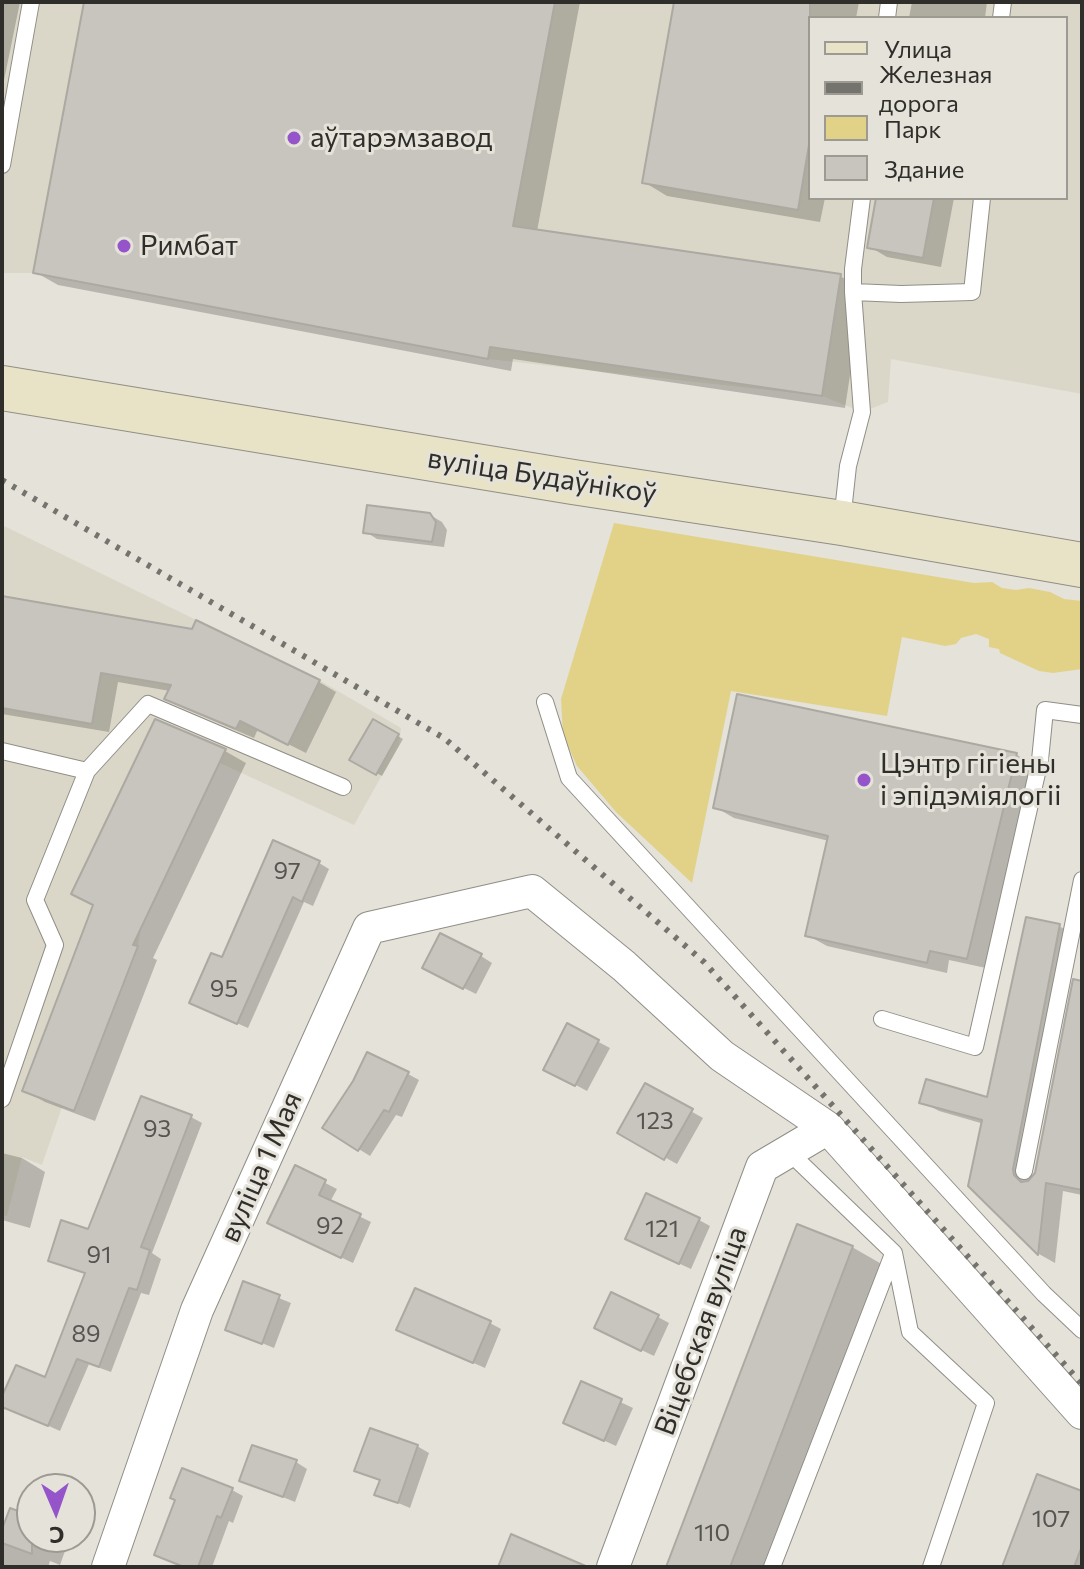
<!DOCTYPE html>
<html>
<head>
<meta charset="utf-8">
<style>
  body { margin:0 }
  #map { position:relative; width:1084px; height:1569px; overflow:hidden; background:#e4e2d9; font-family:Commissioner,sans-serif }
  canvas { display:block }
  .frame { position:absolute; inset:0; border:4px solid #2f2e2b; pointer-events:none }
  .legend { position:absolute; left:808px; top:16px; width:260px; height:184px; box-sizing:border-box; background:#e4e2d9; border:2px solid #9c9a93; margin:0; padding:10px 14px; list-style:none; font-size:24px; color:#2f2e2b }
  .legend li { display:flex; align-items:center; gap:16px; height:40px }
  .legend b { width:40px; border:2px solid #9c9a93 }
  .north { position:absolute; left:16px; top:1473px; width:80px; height:80px; box-sizing:border-box; background:#e4e2d9; border:2px solid #9c9a93; border-radius:50%; rotate:178deg; font-size:22px; font-weight:700; line-height:32px; text-align:center; color:#2f2e2b }
  .north::after { content:''; display:block; margin:auto; width:28px; height:36px; background:#9554c9; clip-path:polygon(50% 0,100% 100%,50% 72%,0 100%) }
</style>
</head>
<body>
<div id="map">
<canvas width="1084" height="1569"></canvas>
<div class="frame"></div>
<ul class="legend">
<li><b style="height:10px;background:#e8e2c6"></b>Улица</li>
<li><b style="height:10px;background:#74736e"></b>Железная дорога</li>
<li><b style="height:22px;background:#e2d288"></b>Парк</li>
<li><b style="height:22px;background:#c7c5bd"></b>Здание</li>
</ul>
<div class="north">С</div>
</div>
<script>
const c = document.querySelector('canvas').getContext('2d');
c.lineJoin = 'round';
function fill(path, color) { c.fillStyle = color; c.fill(path, 'evenodd'); }
const shape = rows => new Path2D(rows.map(r => 'M' + r).join(''));
function strokePath(path, color, width, dash) { c.strokeStyle = color; c.lineWidth = width; c.lineCap = dash ? 'butt' : 'round'; c.setLineDash(dash || []); c.stroke(path); }
function write(font, color, halo, rows, align = 'center') {
  c.font = font + ' Commissioner,sans-serif'; c.lineWidth = 6; c.setLineDash([]); c.textBaseline = 'middle'; c.strokeStyle = halo; c.fillStyle = color; for (const [text, x, y, turn = 0] of rows) {
    c.save(); c.translate(x, y); c.rotate((+turn || 0) * Math.PI / 180); c.textAlign = isNaN(turn) ? turn : align; if (halo) c.strokeText(text, 0, 0); c.fillText(text, 0, 0); c.restore();
  }
}
const built = shape([
  [2,2,1082,2,1082,394,891,359,888,402,862,412,822,396,488,359,33,273,2,273],
  [810,18,1066,18,1066,198,810,198],
  [2,525,319,680,401,728,399,745,354,825,220,763,141,927,138,946,74,1111,62,1107,42,1165,22,1157,7,1216,2,1215]
]);
const green = shape([
  [614,523,974,583,992,582,1002,588,1016,590,1029,588,1050,592,1064,599,1082,601,1082,669,1053,673,1039,671,1000,653,999,649,989,647,989,639,976,634,961,638,956,644,945,646,902,637,887,716,731,691,692,883,616,812,577,766,563,735,561,699]
]);
const shadow = shape([
  [2,2,20,2,2,90],
  [86,2,580,2,537,231,840,276,863,290,845,408,513,359,511,371,58,285,35,272],
  [676,2,859,2,856,18,810,18,810,198,825,198,820,222,667,196,644,182],
  [912,2,987,2,985,18,909,18],
  [878,198,954,198,941,267,887,257,870,247],
  [430,515,442,522,447,530,444,547,377,539,366,532],
  [2,598,319,682,336,692,306,753,258,729,254,738,184,708,167,698,170,691,118,682,109,732,2,714],
  [156,721,225,751,246,763,153,958,157,960,95,1121,45,1102,24,1090,95,906],
  [373,721,403,739,382,776,352,760],
  [1017,755,1036,766,986,968,949,960,947,973,827,946,807,935,829,841,734,818,715,807],
  [319,863,329,869,313,906,304,902,248,1028,202,1008,223,960],
  [1059,926,1076,936,1029,1183,1037,1174,1082,983,1082,1195,1063,1191,1055,1263,1039,1254,971,1185,984,1124,939,1111,922,1102,989,1100],
  [481,956,492,963,476,994,436,974],
  [568,1026,610,1048,587,1091,546,1069],
  [408,1074,419,1080,402,1117,396,1115,370,1156,325,1128],
  [646,1086,703,1118,677,1164,619,1132],
  [191,1117,202,1123,152,1253,161,1259,149,1295,141,1293,111,1372,89,1364,60,1431,2,1405,2,1401,46,1380,86,1274,50,1260,89,1232],
  [2,1153,22,1158,45,1172,30,1228,2,1220],
  [296,1168,337,1189,330,1202,371,1222,353,1263,281,1229],
  [699,1220,710,1226,691,1269,639,1245],
  [852,1247,892,1270,779,1567,669,1567],
  [244,1284,291,1303,274,1348,228,1329],
  [658,1317,669,1323,654,1356,608,1334],
  [490,1323,501,1329,485,1368,399,1330],
  [582,1384,633,1408,616,1446,566,1423],
  [417,1446,429,1453,410,1508,377,1494,381,1481,357,1470],
  [296,1462,307,1469,295,1502,241,1480],
  [232,1490,243,1496,233,1523,229,1521,212,1567,183,1567,156,1554],
  [1082,1493,1082,1567,1004,1567],
  [32,1518,32,1537,70,1537,60,1565,50,1561,48,1567,2,1567,2,1535]
]);
const building = shape([
  [84,2,555,2,513,226,841,274,822,396,490,347,488,359,33,273,84,2],
  [674,2,810,2,810,139,798,210,642,183,674,2],
  [876,198,934,198,923,258,867,248,876,198],
  [367,505,430,513,436,522,432,542,363,533,367,505],
  [2,596,192,629,196,620,320,680,288,745,240,721,236,729,164,699,171,685,101,673,92,724,2,708,2,596],
  [737,694,1017,753,967,959,930,951,927,963,805,936,828,836,713,808,737,694],
  [155,719,226,749,133,945,138,946,74,1111,22,1091,93,905,71,894,155,719],
  [373,719,399,734,376,775,349,760,373,719],
  [273,840,320,861,302,902,293,897,237,1024,189,1003,211,953,222,957,273,840],
  [1026,917,1060,924,1013,1169,1014,1175,1021,1182,1028,1181,1035,1173,1073,979,1082,981,1082,1190,1046,1183,1038,1255,968,1186,982,1120,919,1103,926,1079,987,1097,1026,917],
  [440,933,482,954,463,989,422,968,440,933],
  [567,1023,599,1040,575,1086,543,1070,567,1023],
  [367,1052,409,1072,389,1112,384,1110,358,1151,322,1128,353,1081,367,1052],
  [645,1083,693,1109,664,1160,617,1133,645,1083],
  [141,1096,192,1115,141,1247,150,1250,137,1290,129,1288,99,1367,77,1359,48,1426,2,1407,2,1396,16,1365,45,1377,85,1273,48,1261,61,1220,88,1229,141,1096],
  [295,1165,326,1180,319,1195,361,1214,341,1258,267,1223,295,1165],
  [646,1193,700,1218,679,1264,625,1239,646,1193],
  [797,1224,853,1246,757,1498,730,1567,666,1567,797,1224],
  [243,1281,280,1295,262,1344,225,1330,243,1281],
  [415,1288,491,1321,473,1363,396,1330,415,1288],
  [611,1292,659,1315,641,1351,594,1328,611,1292],
  [581,1381,622,1399,604,1441,563,1423,581,1381],
  [370,1428,418,1445,398,1503,374,1495,380,1480,354,1471,370,1428],
  [252,1445,297,1460,283,1497,239,1481,252,1445],
  [182,1468,233,1488,221,1518,217,1516,198,1567,184,1567,154,1555,175,1500,170,1498,182,1468],
  [1037,1474,1082,1491,1082,1546,1074,1567,1002,1567,1037,1474],
  [10,1508,32,1516,32,1554,2,1543,2,1529,10,1508],
  [511,1534,588,1567,498,1567,511,1534]
]);
const service = shape([
  [887,18,889,2],
  [1001,18,1003,2],
  [2,165,31,2],
  [853,292,901,294,972,292,982,198],
  [842,521,848,466,862,412,853,292,853,269,862,198],
  [545,702,569,778,1044,1294,1082,1330],
  [2,751,87,771,148,704,343,787],
  [882,1019,975,1047,1040,760,1045,710,1082,715],
  [2,1099,55,945,35,900,87,771],
  [789,1152,894,1253,910,1332,986,1403,931,1567],
  [1024,1171,1082,880],
  [772,1567,893,1254]
]);
const minor = shape([
  [108,1567,197,1310,369,928,532,891,624,966,722,1056,828,1128,1082,1413],
  [613,1567,762,1167,828,1128]
]);
const secondary = shape([
  [2,388,573,482,842,523,1082,565]
]);
const rail = shape([
  [2,480,444,738,704,962,1082,1384]
]);
const markers = [
  [294,138,8,"#9554c9"],
  [124,246,8,"#9554c9"],
  [864,780,8,"#9554c9"]
];
const numberNames = [
  ["97",287,871],
  ["95",224,989],
  ["123",655,1121],
  ["93",157,1129],
  ["92",330,1226],
  ["121",662,1229],
  ["91",99,1255],
  ["89",86,1334],
  ["107",1051,1519],
  ["110",712,1533]
];
const poiNames = [
  ["аўтарэмзавод",310,138],
  ["Римбат",140,246],
  ["Цэнтр гігіены",880,764],
  ["і эпідэміялогіі",880,796]
];
const streetNames = [
  ["вуліца Будаўнікоў",542,476,9],
  ["вуліца 1 Мая",261,1167,-66],
  ["Віцебская вуліца",701,1331,-70]
];
fill(built, '#dbd7c8');
fill(green, '#e2d288');
fill(shadow, '#0003');
fill(building, '#c7c5bd');
strokePath(building, '#aba9a1', 2);
strokePath(service, '#908e86', 18);
strokePath(minor, '#908e86', 34);
strokePath(secondary, '#908e86', 46);
strokePath(service, '#fff', 16);
strokePath(minor, '#fff', 32);
strokePath(secondary, '#e8e2c6', 44);
strokePath(rail, '#74736e', 6, [4, 8]);
for (const [x, y, r, color] of markers) { const dot = new Path2D(); dot.arc(x, y, r, 0, 2 * Math.PI); c.fillStyle = color; c.fill(dot); strokePath(dot, '#e4e2d9', 3); }
write('24px', '#555450', null, numberNames);
write('28px', '#2f2e2b', '#e4e2d9', poiNames, 'left');
write('28px', '#2f2e2b', '#e4e2d9', streetNames);
</script>
</body>
</html>
